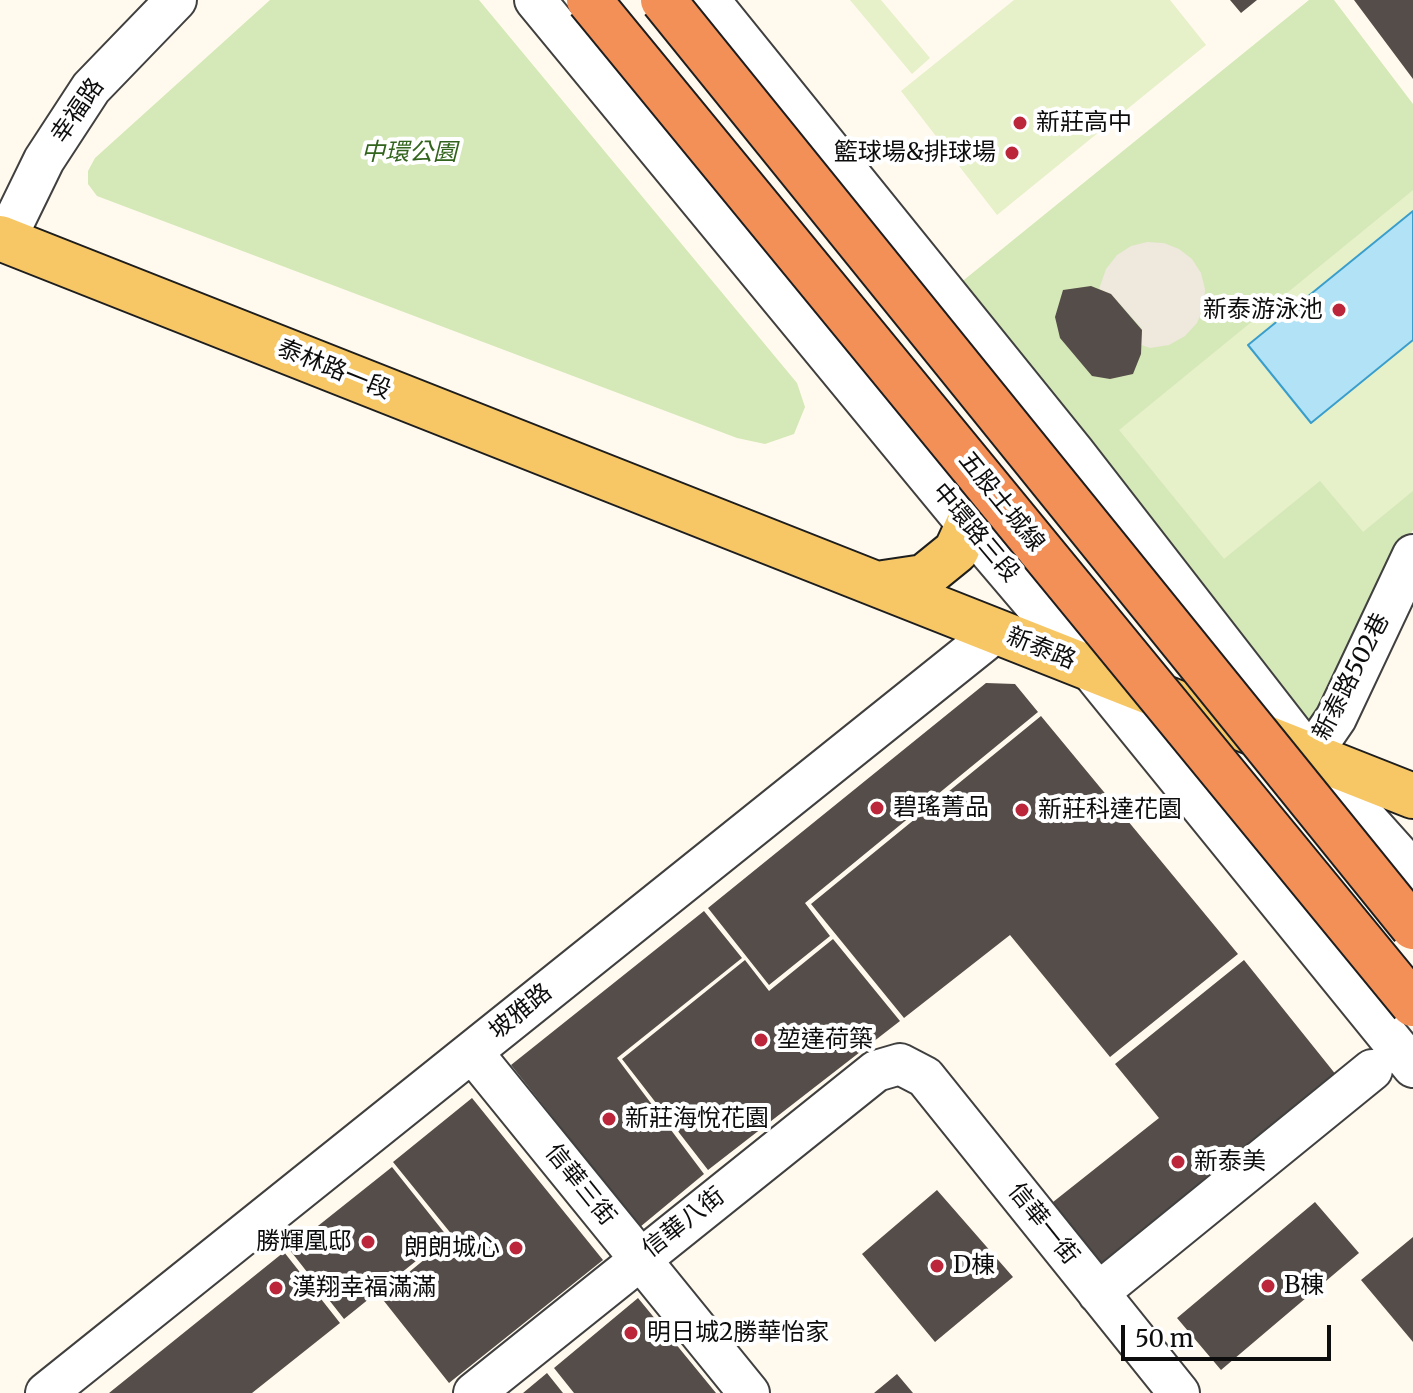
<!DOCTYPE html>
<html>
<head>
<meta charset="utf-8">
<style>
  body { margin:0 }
  #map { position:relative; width:1413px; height:1393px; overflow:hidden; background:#fffaed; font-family:Merriweather,serif }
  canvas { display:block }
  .scale { position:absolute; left:1121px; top:1325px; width:210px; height:36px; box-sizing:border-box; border:4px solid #0d0d0d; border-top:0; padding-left:10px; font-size:24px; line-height:28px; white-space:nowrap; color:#0d0d0d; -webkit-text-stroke:6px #fff; paint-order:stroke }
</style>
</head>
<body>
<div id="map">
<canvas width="1413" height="1393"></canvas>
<div class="scale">50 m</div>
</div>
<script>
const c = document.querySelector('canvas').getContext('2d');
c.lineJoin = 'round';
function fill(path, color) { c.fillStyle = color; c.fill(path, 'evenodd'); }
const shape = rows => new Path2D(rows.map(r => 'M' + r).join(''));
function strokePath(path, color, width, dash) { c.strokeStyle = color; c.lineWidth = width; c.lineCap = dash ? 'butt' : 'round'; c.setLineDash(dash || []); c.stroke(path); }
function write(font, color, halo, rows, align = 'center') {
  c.font = font + ' Merriweather,"Noto Sans TC",serif'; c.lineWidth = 8; c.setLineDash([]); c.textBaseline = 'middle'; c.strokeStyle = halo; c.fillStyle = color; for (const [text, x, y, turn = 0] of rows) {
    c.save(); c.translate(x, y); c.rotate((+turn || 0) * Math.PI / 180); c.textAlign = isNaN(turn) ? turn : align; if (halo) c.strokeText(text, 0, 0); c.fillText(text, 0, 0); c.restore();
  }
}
const green = shape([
  [270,0,479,0,797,383,805,407,794,434,765,444,737,438,97,196,88,184,88,171,95,158],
  [1309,0,1334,0,1413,104,1413,530,1384,579,1319,733,954,288]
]);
const pitch = shape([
  [850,0,881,0,930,58,912,74],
  [1014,0,1170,0,1206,45,997,215,901,91],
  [1413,190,1413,491,1363,532,1320,481,1224,559,1119,430]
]);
const plaza = shape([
  [1147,242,1164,243,1179,249,1192,259,1201,273,1205,289,1204,306,1197,323,1185,336,1169,345,1150,348,1141,345,1142,329,1111,294,1099,289,1106,269,1117,255,1131,246]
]);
const water = shape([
  [1413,211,1413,340,1311,423,1248,345,1413,211]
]);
const building = shape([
  [1230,0,1257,0,1241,13],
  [1354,0,1413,0,1413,79],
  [1091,286,1111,294,1142,330,1141,354,1133,374,1110,379,1092,376,1060,338,1055,317,1063,290],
  [986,683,1015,684,1038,712,805,903,830,936,769,985,708,908],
  [1041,716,1238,954,1110,1057,1010,935,904,1018,811,904],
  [704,911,742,958,617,1058,704,1174,640,1227,511,1065],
  [833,939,900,1021,708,1170,622,1059,745,960,769,991],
  [1244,960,1345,1086,1108,1280,1048,1206,1159,1118,1115,1064],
  [472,1098,603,1260,449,1383,380,1296,453,1236,393,1162],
  [392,1167,447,1236,344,1319,289,1249],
  [937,1190,1013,1277,935,1342,862,1254],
  [1315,1202,1359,1253,1221,1370,1177,1318],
  [1413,1237,1413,1342,1361,1280],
  [284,1252,340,1323,252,1393,109,1393],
  [638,1298,716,1393,574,1393,554,1368],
  [547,1373,563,1393,523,1393],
  [897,1374,913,1393,874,1393]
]);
const minor = shape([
  [535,0,991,553,1088,667,1413,1067],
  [709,0,1074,452,1310,756,1413,871],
  [5,240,44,160,91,88,176,0],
  [1310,756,1336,718,1413,555],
  [472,1052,749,1393],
  [1098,1293,1372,1070],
  [46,1393,997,631],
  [474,1393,876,1071,900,1064,925,1077,1179,1393]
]);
const major = shape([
  [0,238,1413,796],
  [877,584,924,577,956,551,968,525]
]);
const highwayBridge = shape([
  [589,0,1413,1004],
  [663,0,1413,927]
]);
const markers = [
  [1020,123,8,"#bb263b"],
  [1012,153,8,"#bb263b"],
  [1339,310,8,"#bb263b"],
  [877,808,8,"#bb263b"],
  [1022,810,8,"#bb263b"],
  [761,1040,8,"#bb263b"],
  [609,1119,8,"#bb263b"],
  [1178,1162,8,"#bb263b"],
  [368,1242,8,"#bb263b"],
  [516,1248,8,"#bb263b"],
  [937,1266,8,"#bb263b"],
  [1268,1286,8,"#bb263b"],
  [276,1288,8,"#bb263b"],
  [631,1333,8,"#bb263b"]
];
const streetNames = [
  ["幸福路",78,111,-55],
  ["泰林路一段",334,370,22],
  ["五股土城線",1001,502,51],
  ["中環路三段",975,533,50],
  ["新泰路",1041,649,22],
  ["新泰路502巷",1352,677,-63],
  ["坡雅路",521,1012,-39],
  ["信華三街",580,1185,51],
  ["信華八街",684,1223,-38],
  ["信華一街",1043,1224,51]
];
const poiNames = [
  ["新莊高中",1036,123],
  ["籃球場&排球場",996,153,"right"],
  ["新泰游泳池",1323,310,"right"],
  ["碧瑤菁品",893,808],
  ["新莊科達花園",1038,810],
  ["堃達荷築",777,1040],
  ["新莊海悅花園",625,1119],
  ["新泰美",1194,1162],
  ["勝輝凰邸",352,1242,"right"],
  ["朗朗城心",500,1248,"right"],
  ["D棟",953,1266],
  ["B棟",1284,1286],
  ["漢翔幸福滿滿",292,1288],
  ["明日城2勝華怡家",647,1333]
];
const parkNames = [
  ["中環公園",409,153]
];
fill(green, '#d5e8b7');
fill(pitch, '#e6f0c9');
fill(plaza, '#eee8dd');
fill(water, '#b2e2f5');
strokePath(water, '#3a9ecc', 2);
fill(building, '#554d49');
strokePath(minor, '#404040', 44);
strokePath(major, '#1e1e1e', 48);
strokePath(minor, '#fff', 40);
strokePath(major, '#f7c665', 44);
strokePath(highwayBridge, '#1e1e1e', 48, []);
strokePath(highwayBridge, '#f39057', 44);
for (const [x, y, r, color] of markers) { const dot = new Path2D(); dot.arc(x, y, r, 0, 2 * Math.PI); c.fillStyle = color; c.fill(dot); strokePath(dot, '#fff', 3); }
write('24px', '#0d0d0d', '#fff', streetNames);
write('24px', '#0d0d0d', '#fff', poiNames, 'left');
write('italic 24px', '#33641e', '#fff', parkNames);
</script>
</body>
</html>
